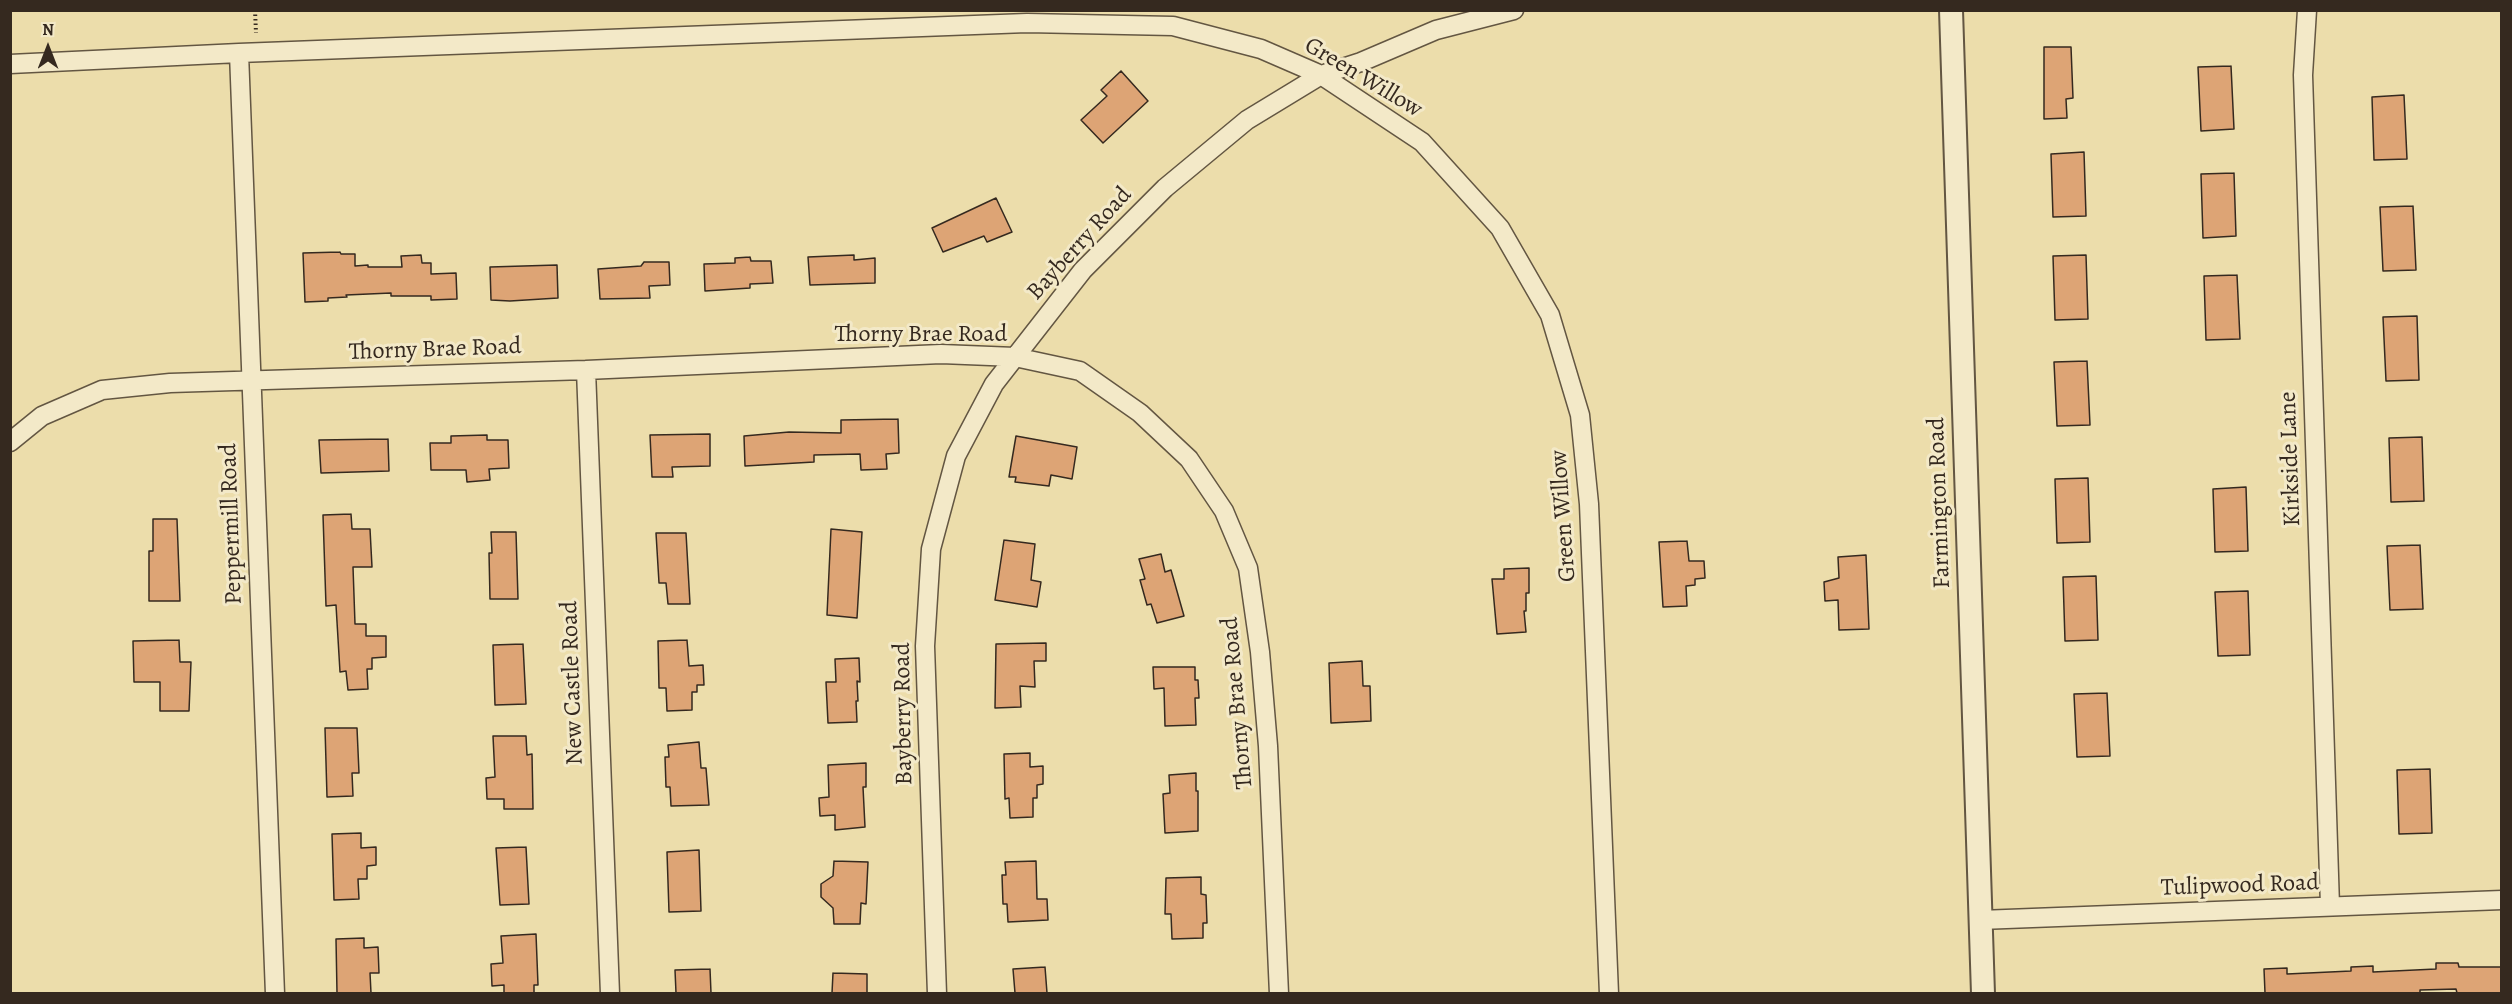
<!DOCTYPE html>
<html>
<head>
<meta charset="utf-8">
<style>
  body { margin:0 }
  #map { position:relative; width:2512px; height:1004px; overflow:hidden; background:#ecddab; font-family:Alegreya,serif }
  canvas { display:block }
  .frame { position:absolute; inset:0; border:12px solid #35291f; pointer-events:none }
  .north { position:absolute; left:18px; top:18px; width:60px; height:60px; -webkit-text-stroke:4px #f3e9c8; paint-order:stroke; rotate:0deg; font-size:16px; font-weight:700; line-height:24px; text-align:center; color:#35291f }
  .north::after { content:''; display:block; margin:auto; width:21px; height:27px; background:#35291f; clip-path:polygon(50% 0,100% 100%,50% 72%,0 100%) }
</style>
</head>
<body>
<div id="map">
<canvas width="2512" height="1004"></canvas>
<div class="frame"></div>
<div class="north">N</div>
</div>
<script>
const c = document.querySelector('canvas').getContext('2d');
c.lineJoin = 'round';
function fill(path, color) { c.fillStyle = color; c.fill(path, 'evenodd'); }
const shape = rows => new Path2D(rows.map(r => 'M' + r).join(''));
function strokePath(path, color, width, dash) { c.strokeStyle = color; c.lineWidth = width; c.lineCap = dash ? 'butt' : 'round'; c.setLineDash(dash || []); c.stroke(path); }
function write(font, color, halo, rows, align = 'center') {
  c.font = font + ' Alegreya,serif'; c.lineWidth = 6; c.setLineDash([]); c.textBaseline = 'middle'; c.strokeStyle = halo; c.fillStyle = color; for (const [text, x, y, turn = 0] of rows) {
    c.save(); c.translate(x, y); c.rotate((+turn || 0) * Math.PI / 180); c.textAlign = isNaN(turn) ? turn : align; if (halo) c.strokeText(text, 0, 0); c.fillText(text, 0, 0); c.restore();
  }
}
const building = shape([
  [2044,47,2071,47,2073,98,2066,99,2067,118,2044,119,2044,47],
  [2231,66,2234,129,2201,131,2198,67,2231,66],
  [1121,71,1148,101,1103,143,1081,120,1107,96,1101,90,1121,71],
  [2404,95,2407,159,2374,160,2372,97,2404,95],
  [2084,152,2086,216,2053,217,2051,154,2084,152],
  [2234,173,2236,236,2203,238,2201,174,2234,173],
  [996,198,1012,232,987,242,984,236,943,252,932,228,996,198],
  [2413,206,2416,270,2383,271,2380,207,2413,206],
  [340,252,341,254,355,254,355,266,368,265,368,267,402,267,401,256,421,255,422,263,431,263,431,274,456,273,457,299,431,300,431,296,391,296,391,293,346,295,347,297,328,298,328,301,305,302,303,253,340,252],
  [854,255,854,260,875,258,875,283,810,285,808,257,854,255],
  [2086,255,2088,319,2055,320,2053,256,2086,255],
  [750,257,751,261,771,261,773,283,750,284,750,288,705,291,704,264,735,263,735,258,750,257],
  [644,262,669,262,670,285,649,286,650,298,600,299,598,269,641,266,644,262],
  [557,265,558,298,510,301,491,300,490,267,557,265],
  [2237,275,2240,339,2206,340,2204,276,2237,275],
  [2417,316,2419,380,2386,381,2383,317,2417,316],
  [2087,361,2090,425,2057,426,2054,362,2087,361],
  [898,419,899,453,886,454,887,469,861,470,860,454,814,455,814,462,745,466,744,436,789,432,841,433,841,420,898,419],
  [710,434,710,466,672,467,673,477,652,477,650,435,710,434],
  [487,435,487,440,508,440,509,468,489,469,490,480,467,482,466,470,431,470,430,443,451,443,451,436,487,435],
  [1016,436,1077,447,1072,479,1051,475,1049,486,1015,482,1016,477,1009,477,1016,436],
  [2422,437,2424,501,2391,502,2389,438,2422,437],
  [388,439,389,471,321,473,319,440,388,439],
  [2088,478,2090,542,2057,543,2055,479,2088,478],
  [2246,487,2248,551,2215,552,2213,489,2246,487],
  [351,514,352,529,370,529,372,567,353,567,355,624,366,624,366,636,386,636,386,657,372,658,372,669,367,669,368,689,348,690,346,671,340,672,336,605,326,606,323,515,351,514],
  [153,519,177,519,180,601,149,601,149,551,153,551,153,519],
  [831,529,862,532,857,618,827,615,831,529],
  [491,532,516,532,518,599,490,599,489,553,492,553,491,532],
  [656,533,686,533,690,604,668,604,666,583,659,583,656,533],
  [1004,540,1035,544,1031,580,1041,582,1037,607,995,600,1004,540],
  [1687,541,1689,561,1704,561,1705,578,1695,579,1695,585,1686,586,1687,606,1663,607,1659,542,1687,541],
  [2420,545,2423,609,2390,610,2387,546,2420,545],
  [1161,554,1165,572,1171,570,1184,616,1157,623,1151,604,1147,605,1140,580,1145,579,1139,559,1161,554],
  [1866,555,1869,629,1839,630,1838,600,1825,601,1824,582,1839,578,1838,557,1866,555],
  [1529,568,1529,593,1526,593,1526,611,1524,611,1526,632,1497,634,1492,579,1504,579,1504,569,1529,568],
  [2096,576,2098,640,2065,641,2063,577,2096,576],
  [2248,591,2250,655,2218,656,2215,592,2248,591],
  [179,640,180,662,191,662,189,711,160,711,160,682,134,682,133,641,179,640],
  [687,640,689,666,703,665,704,685,697,685,697,692,692,692,692,710,667,711,666,688,659,688,658,641,687,640],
  [1046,643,1046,661,1034,661,1035,687,1020,686,1021,707,995,708,996,644,1046,643],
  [523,644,526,704,495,705,493,645,523,644],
  [859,658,860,682,857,681,858,701,856,701,857,722,828,723,826,682,836,682,835,659,859,658],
  [1362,661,1363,686,1370,686,1371,721,1331,723,1329,663,1362,661],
  [1153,667,1195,667,1195,680,1198,680,1199,698,1195,698,1196,725,1165,726,1164,688,1154,689,1153,667],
  [2107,693,2110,756,2077,757,2074,694,2107,693],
  [325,728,357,728,359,773,352,773,353,796,327,797,325,728],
  [493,736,526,736,527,755,532,754,533,809,504,809,504,799,487,799,486,778,495,777,493,736],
  [699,742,701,768,706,768,709,805,671,806,670,787,666,787,665,757,669,757,668,745,699,742],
  [1030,753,1030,767,1043,766,1043,784,1037,785,1037,798,1033,798,1033,817,1010,818,1009,798,1005,799,1004,754,1030,753],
  [866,763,866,787,863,787,865,827,835,830,835,815,820,816,819,798,829,797,828,765,866,763],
  [2430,769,2432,833,2399,834,2397,770,2430,769],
  [1196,773,1196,791,1198,791,1198,831,1165,833,1163,794,1170,793,1169,775,1196,773],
  [361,833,361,848,376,847,376,865,367,866,367,879,358,879,359,899,334,900,332,834,361,833],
  [526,847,529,904,500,905,496,848,526,847],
  [699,850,701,911,669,912,667,852,699,850],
  [834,861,868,862,866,904,861,903,860,924,834,924,833,908,821,897,821,884,833,876,834,861],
  [1036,861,1037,899,1047,899,1048,920,1008,922,1007,904,1003,904,1002,875,1006,875,1005,862,1036,861],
  [1201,877,1201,894,1206,895,1207,923,1203,923,1203,938,1172,939,1171,914,1165,914,1166,878,1201,877],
  [536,934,538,985,534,985,534,993,504,993,504,985,492,986,491,964,503,963,501,936,536,934],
  [364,938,364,948,378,947,379,973,370,973,371,993,337,993,336,939,364,938],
  [2436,963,2458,963,2459,967,2502,967,2502,993,2457,993,2456,989,2420,990,2420,993,2265,993,2264,969,2287,968,2287,974,2351,971,2351,967,2373,966,2373,972,2436,969,2436,963],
  [1045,967,1047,993,1015,993,1013,969,1045,967],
  [710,969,711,993,676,993,675,970,710,969],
  [833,973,867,974,867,993,832,993,833,973]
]);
const path = shape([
  [255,10,256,33]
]);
const minor = shape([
  [2307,10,2303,75,2330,906],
  [239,53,275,994],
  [10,64,239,53,1027,23,1173,26,1261,49,1321,75,1422,142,1500,228,1550,315,1580,415,1589,504,1609,994],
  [586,370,610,994],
  [10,442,42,416,102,390,170,383,586,370,941,354,1015,357,1080,371,1140,413,1189,459,1224,511,1248,568,1260,652,1268,746,1279,994],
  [1980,920,2502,900],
  [937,994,925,646,931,549,956,456,994,384,1083,270,1165,188,1247,120,1321,75,1361,62,1436,30,1514,10]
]);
const tertiary = shape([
  [1951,10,1983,994]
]);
const streetNames = [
  ["Green Willow",1363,78,31],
  ["Bayberry Road",1080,244,-48],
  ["Thorny Brae Road",921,335],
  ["Thorny Brae Road",435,350,-2],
  ["Kirkside Lane",2291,459,-92],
  ["Farmington Road",1940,503,-92],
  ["Green Willow",1564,516,-94],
  ["Peppermill Road",232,524,-92],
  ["New Castle Road",573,683,-92],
  ["Thorny Brae Road",1238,703,-95],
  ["Bayberry Road",904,714,-91],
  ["Tulipwood Road",2240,886,-2]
];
fill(building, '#dda475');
strokePath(building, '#35291f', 1.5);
strokePath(minor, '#635642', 21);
strokePath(tertiary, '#635642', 26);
strokePath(path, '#35291f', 4, [1.5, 3]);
strokePath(minor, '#f3e9c8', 18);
strokePath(tertiary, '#f3e9c8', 22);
write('24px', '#35291f', '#f3e9c8', streetNames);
</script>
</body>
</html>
